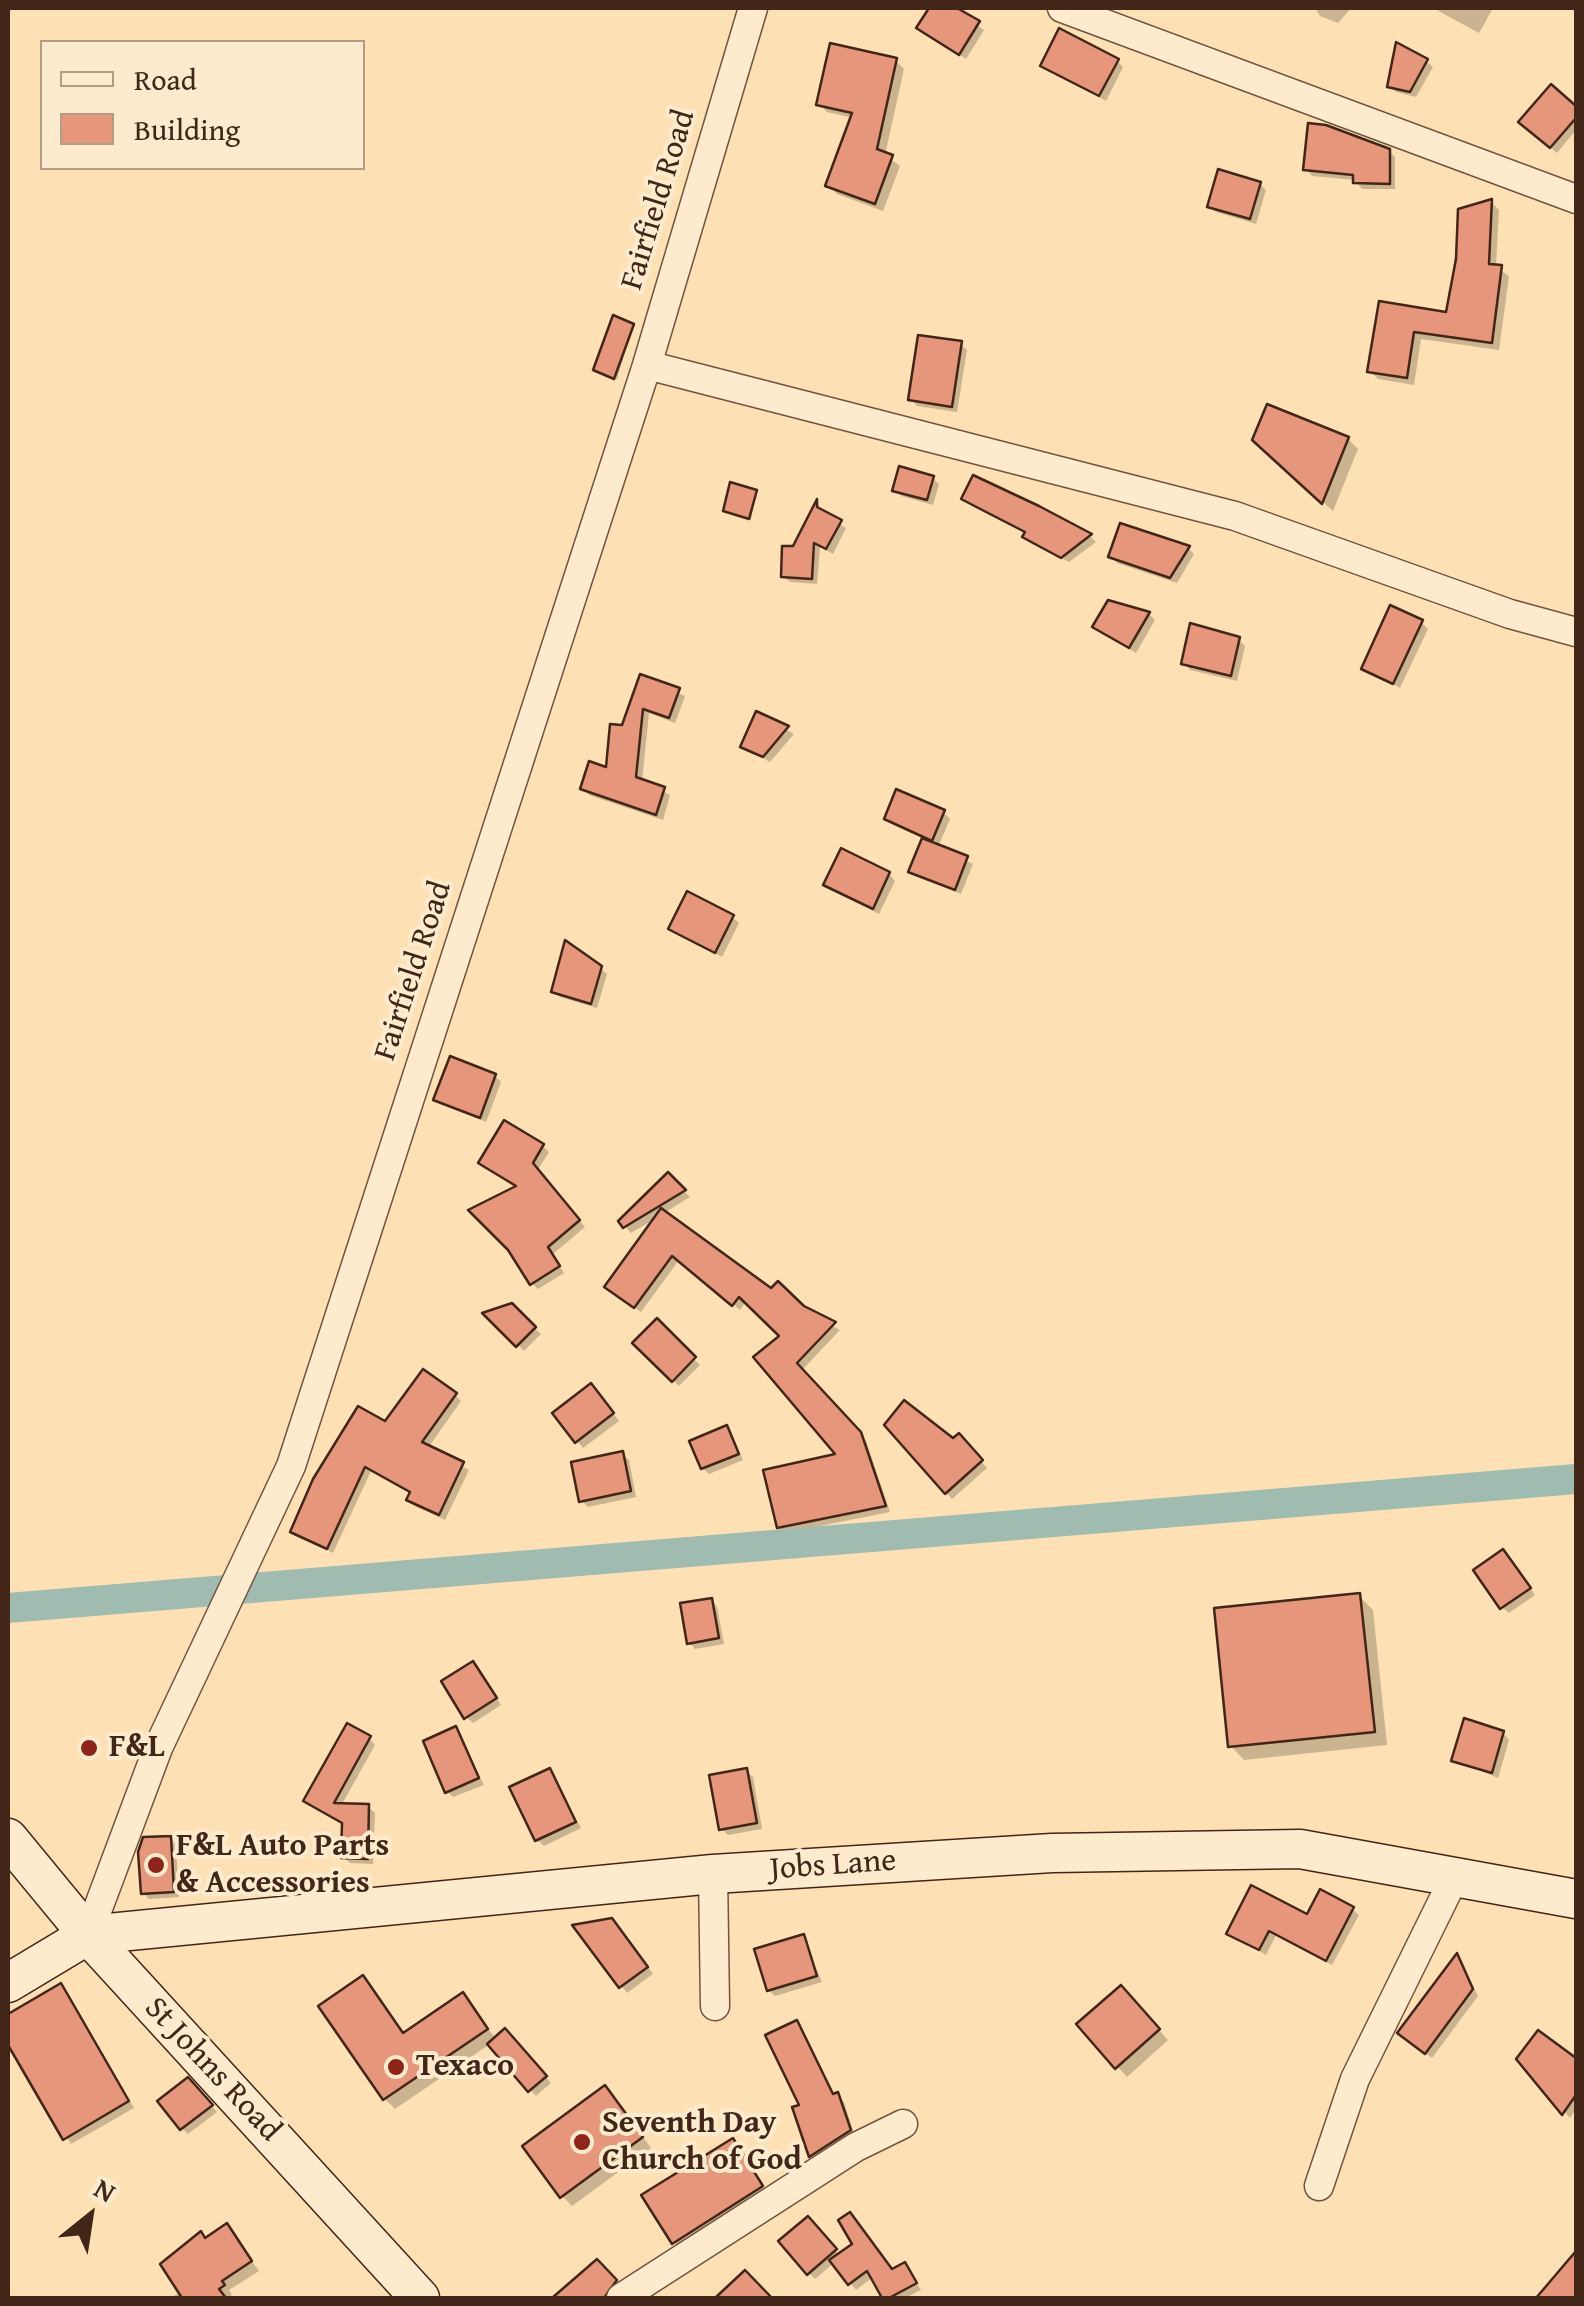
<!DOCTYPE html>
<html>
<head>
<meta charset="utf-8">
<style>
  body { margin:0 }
  #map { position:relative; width:1584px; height:2306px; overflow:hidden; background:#fde0b3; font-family:"Gentium Book Plus",serif }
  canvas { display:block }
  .frame { position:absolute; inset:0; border:10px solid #422618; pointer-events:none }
  .legend { position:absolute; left:40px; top:40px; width:325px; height:130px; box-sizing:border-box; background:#feebce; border:2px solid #b39c85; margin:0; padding:12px 18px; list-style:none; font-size:30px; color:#422618 }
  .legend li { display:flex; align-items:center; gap:20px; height:50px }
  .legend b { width:50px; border:2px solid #b39c85 }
  .north { position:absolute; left:40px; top:2166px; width:100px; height:100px; -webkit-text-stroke:8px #feebce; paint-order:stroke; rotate:30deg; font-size:28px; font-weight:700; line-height:40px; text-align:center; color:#422618 }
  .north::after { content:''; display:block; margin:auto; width:35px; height:45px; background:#422618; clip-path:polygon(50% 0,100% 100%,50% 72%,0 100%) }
</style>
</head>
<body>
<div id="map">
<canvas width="1584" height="2306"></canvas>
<div class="frame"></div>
<ul class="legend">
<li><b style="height:12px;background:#feebce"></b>Road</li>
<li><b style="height:28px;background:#e5967b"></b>Building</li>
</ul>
<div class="north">N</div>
</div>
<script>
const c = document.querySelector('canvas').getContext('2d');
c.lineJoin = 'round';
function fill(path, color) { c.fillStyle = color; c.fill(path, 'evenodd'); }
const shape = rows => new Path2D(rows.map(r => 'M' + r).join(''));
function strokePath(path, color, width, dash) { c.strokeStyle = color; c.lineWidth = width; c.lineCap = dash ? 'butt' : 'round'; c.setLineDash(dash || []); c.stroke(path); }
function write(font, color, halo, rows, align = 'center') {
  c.font = font + ' "Gentium Book Plus",serif'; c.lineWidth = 8; c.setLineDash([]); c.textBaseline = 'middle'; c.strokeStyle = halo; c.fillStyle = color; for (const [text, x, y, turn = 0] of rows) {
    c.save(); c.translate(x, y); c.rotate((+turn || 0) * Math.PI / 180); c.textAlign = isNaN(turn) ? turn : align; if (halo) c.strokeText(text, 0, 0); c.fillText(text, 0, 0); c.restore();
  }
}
const shadow = shape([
  [932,8,952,8,984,30,966,59,919,28],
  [1315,8,1351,8,1338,23,1320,16],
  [1433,8,1493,8,1479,33],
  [896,61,904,69,885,155,900,166,883,211,837,194,828,185,853,118,827,112,819,104],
  [1117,61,1123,67,1106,101,1043,65],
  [1426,61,1433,67,1416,97,1396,92,1390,86],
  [1551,87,1576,109,1576,130,1557,153,1528,128],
  [1389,151,1395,157,1395,189,1362,189,1355,180,1312,176,1306,169],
  [1260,184,1266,190,1256,224,1216,212,1210,206],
  [1491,202,1499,210,1496,267,1509,276,1499,350,1421,339,1414,385,1378,379,1370,371,1381,304,1448,315,1460,211],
  [632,326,617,379,598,372],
  [960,344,967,350,957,412,917,406,911,399],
  [1348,439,1358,449,1333,511,1265,450],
  [932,478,939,484,933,505,901,496,895,490],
  [975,479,1090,536,1096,542,1069,562,1032,542,1027,534,970,505,964,499],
  [756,492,751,520,725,510],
  [818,504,822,513,846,528,833,554,820,547,817,584,790,582,783,576],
  [1188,548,1194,554,1177,583,1117,563,1111,556],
  [1109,603,1149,614,1155,620,1136,653,1095,626],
  [1421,622,1428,629,1400,688,1364,668],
  [1239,640,1245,646,1237,681,1190,670,1184,663],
  [641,677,685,696,675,723,649,713,642,781,670,795,663,820,589,795,583,788,608,770],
  [757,714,794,734,770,762,743,746],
  [944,813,950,819,938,847,973,864,961,894,911,871,924,839,886,819],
  [889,874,895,881,879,914,826,885],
  [732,917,739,923,722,957,671,929],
  [600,968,607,974,597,1008,560,997,554,991],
  [495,1076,501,1082,486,1122,436,1099],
  [543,1146,549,1152,537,1171,585,1227,553,1254,564,1273,538,1289,532,1283,518,1187,481,1163],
  [668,1176,690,1197,664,1213,771,1291,840,1330,801,1371,866,1441,890,1512,785,1533,779,1527,840,1456,783,1336,746,1301,740,1310,679,1260,641,1312,613,1292,658,1217,631,1233,621,1222],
  [511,1305,541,1334,524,1351,487,1314],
  [657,1322,700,1365,679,1386,636,1343],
  [597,1392,619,1421,583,1448,555,1413],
  [455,1395,461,1401,428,1448,469,1470,445,1520,415,1506,409,1499,412,1494,371,1471,333,1553,293,1531,385,1425],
  [887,1425,953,1442,959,1437,987,1468,952,1499],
  [727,1428,743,1460,709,1474,703,1468],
  [622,1454,629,1460,636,1497,588,1507,581,1500],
  [1509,1558,1535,1595,1509,1613,1502,1607],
  [1359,1596,1373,1610,1387,1745,1244,1760,1231,1746],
  [711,1600,717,1607,724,1644,695,1649,689,1642],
  [479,1670,501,1705,473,1723,466,1717],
  [456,1729,484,1785,453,1797,447,1791],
  [1503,1733,1509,1740,1498,1778,1454,1760],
  [369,1738,375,1745,341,1806,368,1807,375,1813,373,1864,350,1863,344,1857,345,1825,306,1801],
  [550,1771,581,1828,544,1846,537,1840],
  [746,1771,753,1777,762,1829,728,1835,721,1828],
  [170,1838,176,1845,179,1897,149,1899,143,1893],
  [1352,1909,1359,1915,1332,1965,1276,1935,1266,1955,1229,1933],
  [577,1927,618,1927,653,1974,627,1993],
  [803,1937,822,1982,775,1996,769,1990],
  [1458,1956,1478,1996,1432,2058,1407,2039],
  [363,1978,405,2035,463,1996,496,2039,511,2037,551,2083,536,2096,490,2044,395,2109,385,2099],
  [60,1986,134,2108,71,2144,8,2040,8,2016],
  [1130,1998,1168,2040,1127,2077,1079,2025],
  [797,2023,835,2096,844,2102,855,2137,817,2161,811,2155],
  [1539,2033,1576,2061,1576,2109,1570,2118,1519,2059],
  [187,2081,217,2112,188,2134,182,2128],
  [614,2098,651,2148,572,2206,562,2196],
  [733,2141,767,2193,680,2249,645,2195],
  [808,2220,840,2256,855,2245,892,2271,904,2265,921,2290,905,2298,885,2298,873,2277,856,2290,834,2263,815,2279,809,2273],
  [226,2226,259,2271,229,2290,232,2295,226,2298,170,2298,181,2292,206,2240]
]);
const canal = shape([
  [8,1608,1576,1479]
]);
const building = shape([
  [929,8,957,8,980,21,959,55,916,28,929,8],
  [1059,28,1119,59,1099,96,1040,66,1059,28],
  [1396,42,1428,59,1410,92,1387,87,1396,42],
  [830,43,897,58,877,149,893,155,875,204,825,186,852,113,816,105,830,43],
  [1551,84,1576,106,1576,118,1550,148,1518,122,1551,84],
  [1308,123,1326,125,1390,149,1390,184,1353,183,1353,175,1303,170,1308,123],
  [1218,169,1261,182,1250,219,1207,207,1218,169],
  [1492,199,1489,264,1502,265,1492,343,1414,332,1407,378,1367,372,1379,301,1446,312,1456,259,1458,209,1492,199],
  [613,315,634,324,614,379,593,370,613,315],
  [918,335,962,341,952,407,908,400,918,335],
  [1267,404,1349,437,1322,504,1252,440,1267,404],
  [899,466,934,476,927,500,892,491,899,466],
  [973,475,1039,506,1092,534,1061,558,1022,537,1025,532,961,499,973,475],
  [730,482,757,490,749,519,723,511,730,482],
  [817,499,817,507,842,520,826,549,814,543,812,579,781,577,782,546,793,546,817,499],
  [1120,523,1190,546,1170,578,1108,557,1120,523],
  [1108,600,1150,612,1129,648,1092,627,1108,600],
  [1390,605,1423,620,1393,684,1361,669,1390,605],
  [1190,623,1240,637,1231,676,1181,664,1190,623],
  [640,674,680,688,669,718,643,709,636,777,665,787,656,815,580,789,589,761,606,767,610,724,622,725,640,674],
  [756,711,789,726,763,757,740,747,756,711],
  [896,789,945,810,932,841,884,819,896,789],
  [922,838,968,856,955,890,908,872,922,838],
  [841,848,890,872,873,909,823,885,841,848],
  [687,891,734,915,715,953,668,929,687,891],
  [565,940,602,966,591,1004,551,992,565,940],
  [450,1056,496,1074,480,1118,433,1100,450,1056],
  [504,1120,544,1144,533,1163,580,1220,548,1247,560,1266,530,1285,508,1250,468,1210,516,1186,478,1163,504,1120],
  [668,1172,686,1190,623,1228,618,1221,668,1172],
  [661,1208,771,1288,778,1281,804,1306,836,1322,797,1363,861,1432,886,1506,777,1528,763,1470,835,1454,753,1357,779,1336,739,1297,732,1306,672,1256,634,1308,604,1287,661,1208],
  [512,1303,536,1327,516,1347,482,1313,512,1303],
  [657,1318,696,1357,672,1382,632,1343,657,1318],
  [423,1369,457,1393,422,1442,464,1462,439,1515,406,1500,410,1492,365,1467,327,1549,290,1532,313,1479,358,1406,385,1421,423,1369],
  [591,1383,614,1413,575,1443,552,1413,591,1383],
  [904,1400,953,1438,959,1433,983,1460,945,1494,884,1425,904,1400],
  [727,1425,739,1454,701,1469,689,1441,727,1425],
  [623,1451,631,1491,579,1502,571,1462,623,1451],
  [1503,1549,1531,1588,1500,1609,1473,1570,1503,1549],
  [1360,1593,1375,1732,1228,1747,1214,1608,1360,1593],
  [712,1598,719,1638,687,1644,680,1603,712,1598],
  [473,1661,497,1698,464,1719,441,1681,473,1661],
  [1464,1718,1504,1731,1492,1773,1451,1761,1464,1718],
  [347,1723,371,1736,334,1803,369,1804,368,1859,341,1858,342,1823,303,1801,347,1723],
  [456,1726,479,1778,445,1793,423,1741,456,1726],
  [550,1768,576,1822,535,1841,509,1787,550,1768],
  [747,1768,757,1823,719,1830,709,1775,747,1768],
  [171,1836,174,1892,141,1894,138,1852,143,1837,171,1836],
  [1251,1885,1307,1914,1320,1889,1354,1907,1326,1961,1269,1931,1259,1950,1226,1934,1251,1885],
  [612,1918,648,1967,619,1988,572,1925,612,1918],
  [804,1934,817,1976,767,1991,754,1949,804,1934],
  [1457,1953,1473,1989,1425,2054,1397,2033,1457,1953],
  [363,1975,403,2033,463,1992,488,2029,383,2100,318,2006,363,1975],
  [61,1983,129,2101,63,2140,8,2045,8,2014,61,1983],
  [1121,1985,1160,2029,1115,2069,1076,2024,1121,1985],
  [797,2020,833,2094,838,2092,851,2130,809,2157,792,2107,799,2105,765,2035,797,2020],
  [505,2028,547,2076,528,2092,487,2044,505,2028],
  [1538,2030,1576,2058,1576,2095,1562,2115,1516,2059,1538,2030],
  [188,2077,213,2105,180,2130,157,2101,188,2077],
  [605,2085,643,2137,560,2198,522,2146,605,2085],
  [733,2138,763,2186,672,2244,641,2195,733,2138],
  [850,2212,892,2269,905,2262,917,2283,889,2298,882,2298,867,2271,848,2285,829,2260,852,2244,838,2220,850,2212],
  [808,2216,837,2249,807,2275,778,2241,808,2216],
  [227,2223,252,2261,222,2281,225,2285,219,2289,226,2298,182,2298,160,2264,201,2231,205,2238,227,2223],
  [1576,2251,1576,2298,1536,2298,1576,2251],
  [597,2259,617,2280,604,2298,552,2298,597,2259],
  [745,2270,772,2298,715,2298,745,2270]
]);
const street = shape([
  [1062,8,1576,199],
  [647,365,1235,516,1510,614,1576,632],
  [713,1874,715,2006],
  [88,1935,158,1748,291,1466,647,365,753,8],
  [1319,2186,1355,2079,1456,1874],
  [621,2298,856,2147,903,2124]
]);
const secondary = shape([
  [8,1838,88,1935,420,2298],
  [8,1983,88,1935,713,1874,1052,1853,1300,1849,1576,1899]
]);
const markers = [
  [89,1748,10,"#8f2418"],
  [156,1865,10,"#8f2418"],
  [396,2067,10,"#8f2418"],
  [582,2142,10,"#8f2418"]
];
const streetNames = [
  ["Fairfield Road",659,200,-73],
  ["Fairfield Road",414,971,-72],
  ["Jobs Lane",833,1866,-4],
  ["St Johns Road",212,2070,47]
];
const poiNames = [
  ["F&L",109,1748],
  ["F&L Auto Parts",176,1847],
  ["& Accessories",176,1884],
  ["Texaco",416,2067],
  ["Seventh Day",602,2124],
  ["Church of God",602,2161]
];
fill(shadow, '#0003');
strokePath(canal, '#a0bcb1', 30);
fill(building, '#e5967b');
strokePath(building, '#422618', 2.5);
strokePath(street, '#71543f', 31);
strokePath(secondary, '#422618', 41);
strokePath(street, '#feebce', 28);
strokePath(secondary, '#feebce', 38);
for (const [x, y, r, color] of markers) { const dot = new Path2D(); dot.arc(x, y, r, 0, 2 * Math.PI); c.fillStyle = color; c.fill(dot); strokePath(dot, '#feebce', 4); }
write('32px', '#422618', '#feebce', streetNames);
write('bold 32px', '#422618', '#feebce', poiNames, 'left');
</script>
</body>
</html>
